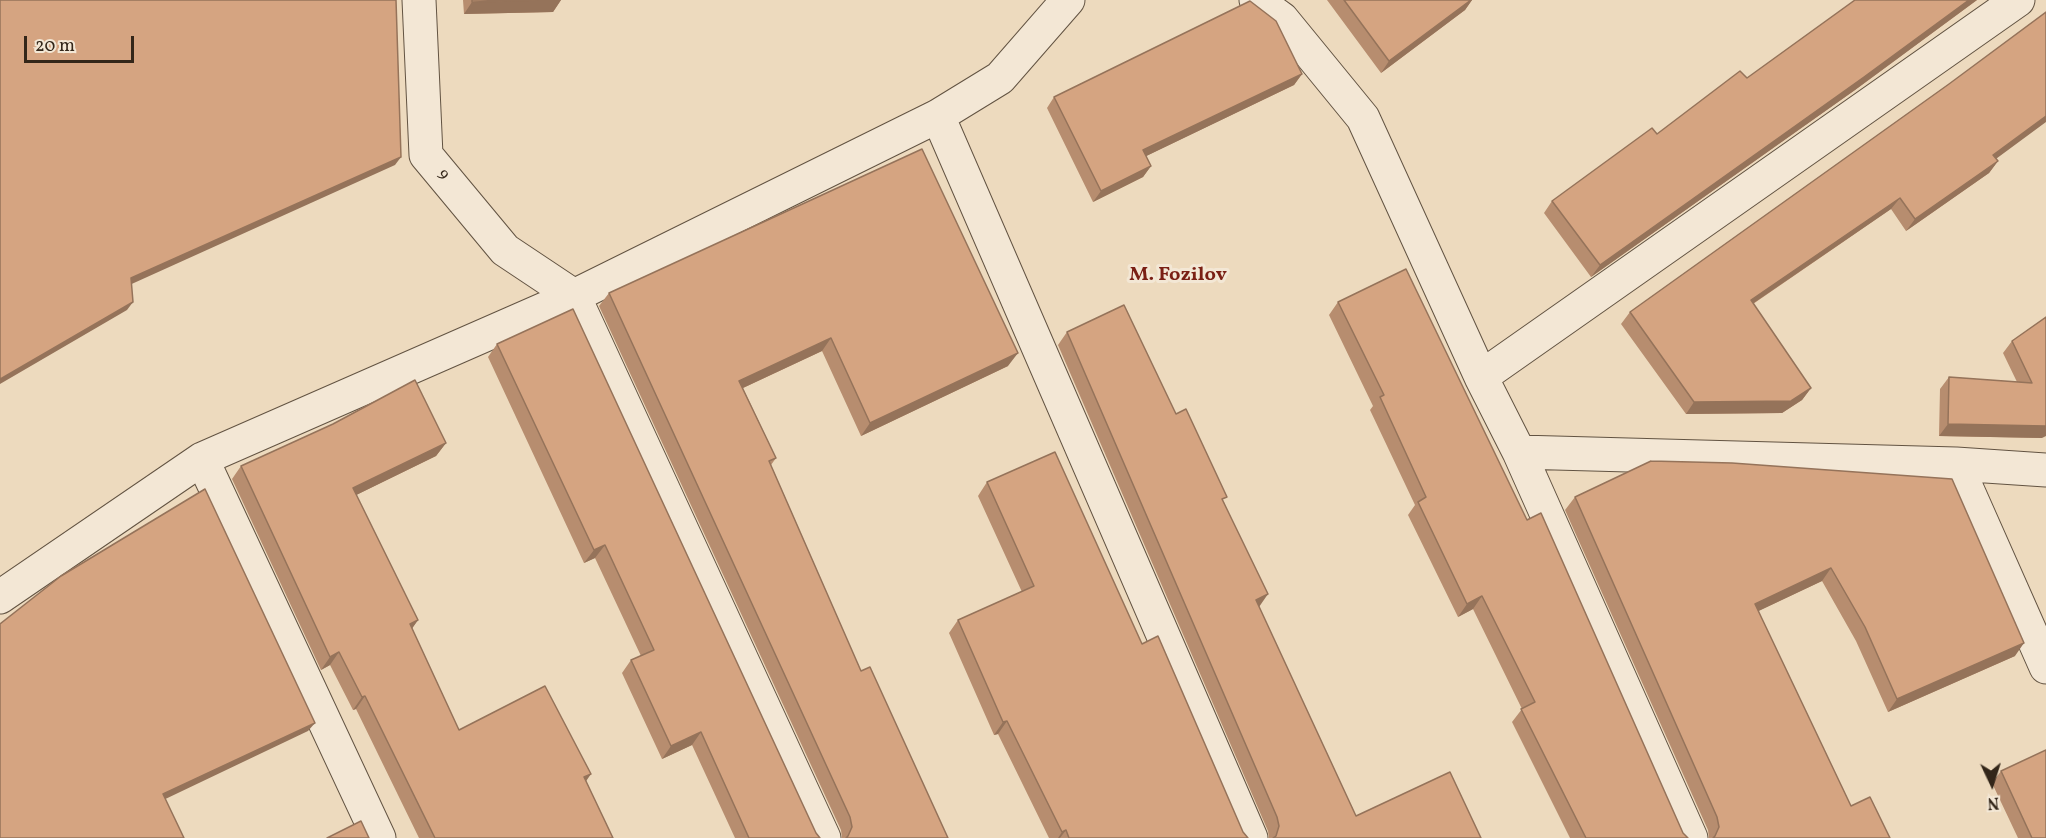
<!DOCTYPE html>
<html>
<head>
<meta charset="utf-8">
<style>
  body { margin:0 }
  #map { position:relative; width:2046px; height:838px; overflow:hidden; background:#eddabe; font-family:Vollkorn,serif }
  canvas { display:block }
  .north { position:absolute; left:1962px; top:754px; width:60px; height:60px; -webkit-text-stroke:4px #f3e7d5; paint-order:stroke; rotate:176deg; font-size:16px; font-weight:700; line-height:24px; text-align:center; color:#332619 }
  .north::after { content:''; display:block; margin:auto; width:21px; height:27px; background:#332619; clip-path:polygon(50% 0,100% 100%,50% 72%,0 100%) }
  .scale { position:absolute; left:24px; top:36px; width:110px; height:27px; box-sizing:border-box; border:3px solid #332619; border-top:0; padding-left:8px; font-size:18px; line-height:21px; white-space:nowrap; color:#332619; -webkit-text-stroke:4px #f3e7d5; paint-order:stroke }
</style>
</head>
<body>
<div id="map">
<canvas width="2046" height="838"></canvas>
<div class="north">N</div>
<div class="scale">20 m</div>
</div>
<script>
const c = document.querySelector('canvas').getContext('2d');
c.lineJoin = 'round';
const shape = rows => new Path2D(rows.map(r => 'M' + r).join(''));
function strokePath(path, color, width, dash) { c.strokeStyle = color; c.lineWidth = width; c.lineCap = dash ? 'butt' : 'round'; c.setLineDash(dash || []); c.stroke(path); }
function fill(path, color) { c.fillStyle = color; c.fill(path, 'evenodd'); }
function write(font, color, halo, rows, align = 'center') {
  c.font = font + ' Vollkorn,serif'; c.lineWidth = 6; c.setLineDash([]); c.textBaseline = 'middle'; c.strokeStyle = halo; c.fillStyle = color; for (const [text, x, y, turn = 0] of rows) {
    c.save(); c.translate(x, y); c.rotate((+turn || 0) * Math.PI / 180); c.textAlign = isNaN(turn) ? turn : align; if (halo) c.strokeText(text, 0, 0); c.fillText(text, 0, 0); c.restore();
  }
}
const street = shape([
  [419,0,426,155,505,250,574,296,824,838],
  [1256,0,1282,19,1363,118,1481,377,1519,452,1691,838],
  [938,116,1251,838],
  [1481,377,2018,0],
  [1519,452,1956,464,2046,470],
  [202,459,379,838],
  [1956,464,2046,667],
  [0,597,202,459,574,296,938,116,1000,78,1068,0]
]);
const wall = shape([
  [463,0,561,0,553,12,464,14],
  [1327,0,1472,0,1465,10,1381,73],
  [1855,0,1977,0,1855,90,1591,277,1544,213,1552,201,1747,78],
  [1302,74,1294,85,1146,156,1151,166,1143,177,1093,202,1047,108,1054,97],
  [1949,84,1998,161,1989,173,1906,231,1891,209,1753,304,1811,388,1802,400,1782,413,1686,414,1621,324,1630,312],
  [609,293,1008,366,861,436,822,351,743,388,776,458,771,465,861,671,948,838,842,838,841,830,599,306],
  [1338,302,1527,520,1683,833,1688,838,1570,838,1512,722,1522,709,1473,609,1458,617,1408,515,1415,505,1370,410,1373,406,1329,315],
  [2046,317,2042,438,1939,436,1940,389,1949,377,2017,382,2003,353,2012,341],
  [1067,332,1176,414,1224,502,1259,607,1356,816,1481,838,1269,838,1268,831,1058,345],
  [497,344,816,833,820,838,735,838,692,745,662,759,622,673,631,660,641,656,595,558,584,563,488,357],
  [446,443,436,456,356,495,418,620,412,628,459,730,586,781,613,838,419,838,356,709,353,710,330,665,321,670,232,479,241,466],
  [1651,461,2015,656,1888,712,1856,641,1822,581,1758,611,1851,806,1890,838,1709,838,1708,830,1565,510,1575,497],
  [987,482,1142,644,1243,832,1248,838,1049,838,998,734,994,735,949,633,958,620,1022,592,978,496],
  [2001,771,2046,838,2018,838,1992,783]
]);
const shadedWall = shape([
  [538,0,561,0,553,12,464,14,472,2],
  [1471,0,1472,0,1465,10,1381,73,1389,61],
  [1969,0,1977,0,1855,90,1591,277,1600,265],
  [1302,74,1294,85,1136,161,1143,150],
  [2046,116,2046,122,1985,167,1993,155],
  [401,157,395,165,125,287,131,278],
  [1998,161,1989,173,1906,231,1915,219],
  [1151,166,1143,177,1093,202,1101,191],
  [1900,198,1891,209,1742,311,1751,300],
  [133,302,127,310,0,384,0,379],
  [831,338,822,351,730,394,739,381],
  [1018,353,1008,366,861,436,870,423],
  [1811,388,1802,400,1782,413,1686,414,1694,402],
  [1948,424,2046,426,2046,436,2042,438,1939,436],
  [446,443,436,456,344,501,353,488],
  [605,545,595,558,584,563,594,550],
  [1831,568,1822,581,1746,617,1755,604],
  [1268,594,1259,607,1256,600],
  [1482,596,1473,609,1458,617,1467,604],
  [418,620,409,633,410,624],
  [2024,643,2015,656,1888,712,1897,699],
  [339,652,330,665,321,670,330,657],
  [365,696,356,709,353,710,362,697],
  [1007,721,998,734,994,735,1003,722],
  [315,723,308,731,157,803,163,794],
  [701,732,692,745,662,759,671,746],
  [591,774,582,787,584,777],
  [1066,830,1060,838,1058,838,1062,832]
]);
const building = shape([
  [0,0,396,0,401,157,131,278,133,302,0,379,0,0],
  [472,0,538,0,472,2,472,0],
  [1344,0,1471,0,1389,61,1344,0],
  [1855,0,1969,0,1864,77,1600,265,1552,201,1652,128,1657,134,1740,71,1747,78,1855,0],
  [1250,1,1276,21,1302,74,1143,150,1151,166,1101,191,1054,97,1250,1],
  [2046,12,2046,116,1993,155,1998,161,1915,219,1900,198,1751,300,1811,388,1791,401,1694,402,1630,312,1949,84,2046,12],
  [922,149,1018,353,870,423,831,338,739,381,776,458,769,461,861,671,870,667,948,838,846,838,848,836,852,827,850,817,609,293,922,149],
  [1406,269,1527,520,1541,513,1683,833,1688,838,1586,838,1521,709,1535,702,1482,596,1467,604,1418,502,1426,497,1380,397,1384,395,1338,302,1406,269],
  [1124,305,1176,414,1186,409,1227,497,1222,499,1268,594,1256,600,1356,816,1450,772,1481,838,1273,838,1276,836,1279,826,1277,817,1067,332,1124,305],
  [573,309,816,833,820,838,749,838,701,732,671,746,631,660,654,650,605,545,594,550,497,344,573,309],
  [2046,317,2046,426,1948,424,1949,377,2032,383,2012,341,2046,317],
  [415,380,446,443,353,488,418,620,410,624,459,730,545,686,591,774,584,777,613,838,435,838,365,696,362,697,339,652,330,657,241,466,333,424,415,380],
  [1055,452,1142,644,1158,636,1243,832,1248,838,1069,838,1066,830,1062,832,1007,721,1003,722,958,620,1034,586,987,482,1055,452],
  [1651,461,1732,463,1952,479,2024,643,1897,699,1865,627,1831,568,1755,604,1851,806,1870,797,1890,838,1713,838,1715,836,1719,827,1717,817,1575,497,1651,461],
  [205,489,315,723,163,794,184,838,0,838,0,624,61,576,205,489],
  [2046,750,2046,838,2032,838,2001,771,2046,750],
  [361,821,369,838,327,838,361,821]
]);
const streetNames = [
  ["9",443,175,51]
];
const quarterNames = [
  ["M. Fozilov",1178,276]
];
strokePath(street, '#625342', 35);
strokePath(street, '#f3e7d5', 33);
fill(wall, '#b78d6f');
fill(shadedWall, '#95735a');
fill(building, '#d5a481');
strokePath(building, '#95735a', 1.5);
write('16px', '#332619', '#f3e7d5', streetNames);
write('bold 20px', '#7a1f14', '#f3e7d5', quarterNames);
</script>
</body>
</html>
